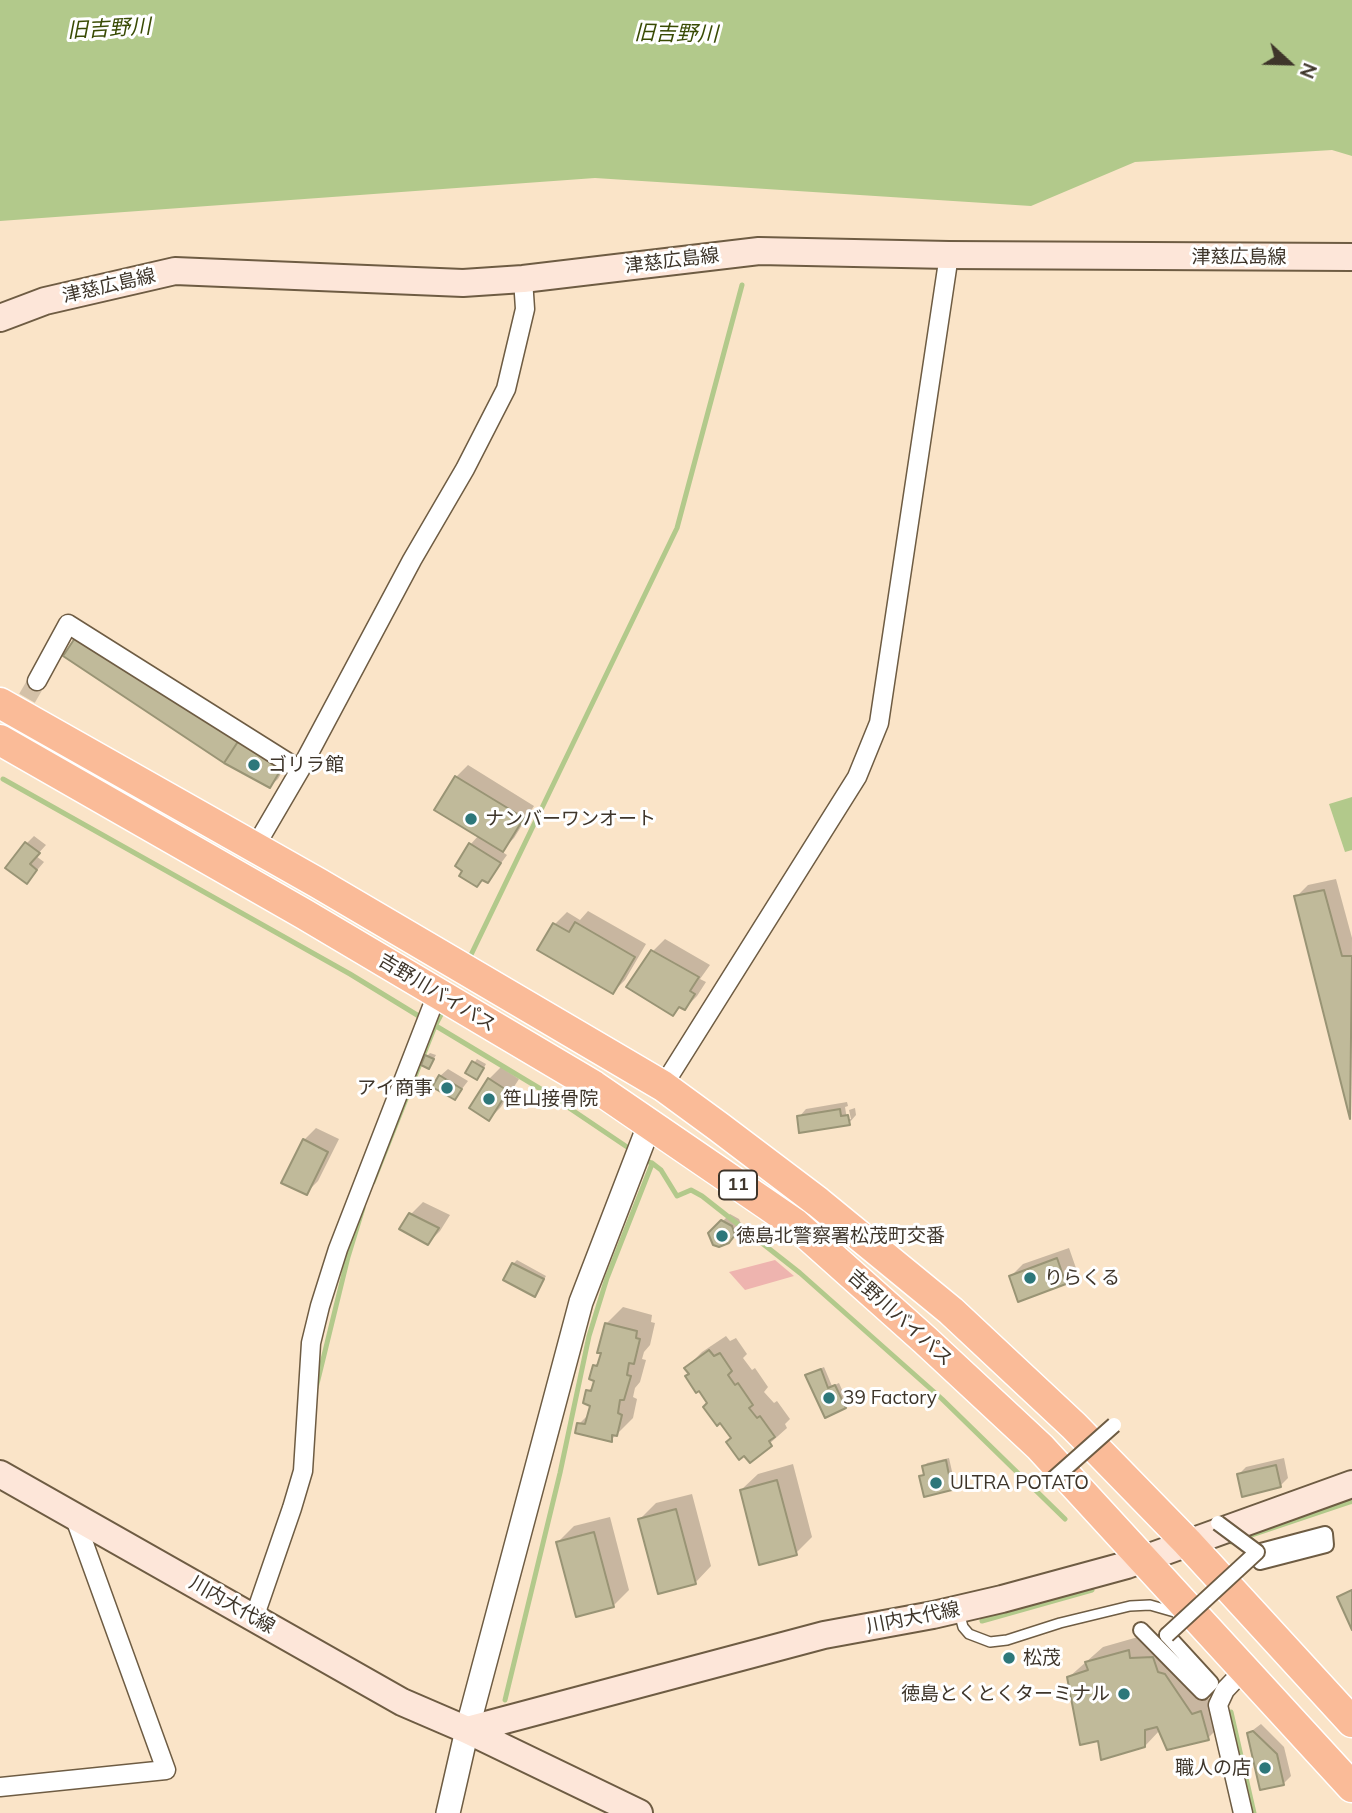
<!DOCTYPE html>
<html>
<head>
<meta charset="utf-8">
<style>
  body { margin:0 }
  #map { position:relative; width:1352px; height:1813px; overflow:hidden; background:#fae4c8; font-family:Mulish,sans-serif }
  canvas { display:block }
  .north { position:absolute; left:1254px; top:28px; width:70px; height:70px; -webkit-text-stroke:5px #fff; paint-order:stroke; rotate:112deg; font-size:19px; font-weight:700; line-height:28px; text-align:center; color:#3e352a }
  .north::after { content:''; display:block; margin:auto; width:24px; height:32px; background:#3e352a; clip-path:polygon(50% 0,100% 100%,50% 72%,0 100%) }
</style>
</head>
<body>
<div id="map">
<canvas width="1352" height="1813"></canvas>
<div class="north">N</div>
</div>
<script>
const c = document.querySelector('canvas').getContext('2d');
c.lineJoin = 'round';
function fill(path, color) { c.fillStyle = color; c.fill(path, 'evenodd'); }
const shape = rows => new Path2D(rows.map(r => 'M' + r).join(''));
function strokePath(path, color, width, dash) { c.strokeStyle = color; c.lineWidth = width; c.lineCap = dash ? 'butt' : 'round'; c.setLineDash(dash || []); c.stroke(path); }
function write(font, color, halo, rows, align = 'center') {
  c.font = font + ' Mulish,"Noto Sans JP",sans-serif'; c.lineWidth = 6; c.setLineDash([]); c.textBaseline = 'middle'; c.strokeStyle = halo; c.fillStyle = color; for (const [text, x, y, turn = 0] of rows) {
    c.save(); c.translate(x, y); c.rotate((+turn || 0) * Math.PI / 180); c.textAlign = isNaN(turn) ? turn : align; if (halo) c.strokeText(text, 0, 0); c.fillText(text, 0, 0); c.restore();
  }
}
const green = shape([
  [775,1260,794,1276,745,1290,729,1272]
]);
const water = shape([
  [0,0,1352,0,1352,156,1332,150,1135,162,1031,206,595,178,0,221],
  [1352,797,1352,850,1345,852,1329,804]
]);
const shadow = shape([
  [65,656,290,758,278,779,270,786],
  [468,765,534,806,514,838,501,851,507,855,488,881,470,845,479,835,437,809,456,777],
  [34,836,46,845,36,856,44,862,27,882,27,843],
  [1336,879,1352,938,1351,1117,1296,897,1308,885],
  [588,911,646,944,625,980,613,992,540,949,555,924,567,912,580,920],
  [665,939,710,965,700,979,706,982,697,996,685,1008,681,1006,673,1013,628,987,653,951],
  [430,1053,436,1055,429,1067,427,1056],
  [477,1059,486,1064,480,1075,467,1073],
  [501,1067,519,1079,501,1107,489,1119,489,1079],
  [448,1069,468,1081,455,1098,440,1076],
  [847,1102,848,1106,845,1107,847,1119,851,1119,849,1110,855,1108,856,1115,849,1123,799,1117,806,1109],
  [316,1128,339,1139,318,1181,306,1193,304,1140],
  [423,1202,450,1215,440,1231,428,1243,402,1229,411,1214],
  [730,1214,739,1219,742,1226,728,1242,710,1234],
  [1069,1248,1077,1271,1065,1283,1011,1276,1023,1264],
  [517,1260,546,1276,538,1291,513,1264],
  [623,1307,652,1315,651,1322,655,1323,650,1345,644,1352,642,1359,646,1360,640,1382,635,1388,633,1397,637,1399,633,1418,611,1440,579,1424,590,1413,592,1404,588,1391,595,1385,595,1366,600,1360,603,1351,599,1351,607,1323],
  [726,1336,730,1341,736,1338,747,1354,743,1358,752,1370,755,1368,768,1387,764,1392,774,1403,777,1401,790,1419,785,1424,787,1428,750,1461,686,1368,702,1352],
  [824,1367,832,1386,839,1383,848,1403,845,1407,807,1375],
  [949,1458,955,1485,952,1488,921,1477,925,1473,924,1467,927,1463],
  [1284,1458,1288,1478,1280,1486,1239,1474,1246,1467],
  [793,1464,812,1537,796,1553,741,1490,758,1474],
  [692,1494,711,1566,695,1583,640,1519,656,1503],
  [610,1517,629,1590,613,1606,558,1542,574,1526],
  [1145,1635,1146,1643,1169,1642,1174,1657,1181,1658,1208,1699,1217,1696,1224,1722,1208,1738,1160,1730,1145,1746,1099,1738,1069,1677,1103,1647],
  [1261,1724,1284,1747,1291,1776,1284,1783,1249,1733]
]);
const stream = shape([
  [3,779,350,974,422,1018],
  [468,961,677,528,742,285],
  [431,1023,544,1091,633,1151],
  [652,1163,661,1170,677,1196,691,1190,702,1196,800,1273,942,1399,1065,1519],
  [373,1182,435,1026,445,1007],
  [316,1388,348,1257,363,1208],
  [1231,1542,1350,1502],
  [982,1621,1092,1590],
  [505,1700,560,1473,589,1336,607,1278,652,1164,644,1158],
  [1231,1712,1254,1813]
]);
const building = shape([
  [75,638,239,740,224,763,63,656,75,638],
  [239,740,283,766,270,788,224,763,239,740],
  [455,776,524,818,503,852,434,810,455,776],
  [25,842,40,853,30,864,37,870,27,884,5,868,25,842],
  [469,843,501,863,488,883,482,880,477,887,459,876,462,871,455,866,469,843],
  [1324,890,1342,956,1352,956,1350,1119,1294,896,1324,890],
  [575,922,635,957,613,994,537,950,553,923,569,932,575,922],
  [651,950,699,977,690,991,695,994,685,1010,679,1007,673,1016,626,987,651,950],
  [425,1055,434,1059,429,1069,421,1065,425,1055],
  [472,1061,484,1068,477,1080,465,1073,472,1061],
  [439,1075,462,1089,455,1100,432,1087,439,1075],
  [488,1078,508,1091,489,1121,469,1108,488,1078],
  [840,1109,841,1116,848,1115,850,1125,799,1133,797,1116,840,1109],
  [303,1139,328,1152,307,1195,281,1183,303,1139],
  [409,1213,439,1228,428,1245,399,1229,409,1213],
  [721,1220,732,1226,735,1235,729,1243,719,1247,713,1245,708,1233,721,1220],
  [1057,1258,1066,1284,1018,1302,1009,1276,1057,1258],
  [512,1263,544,1279,535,1297,503,1280,512,1263],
  [605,1323,637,1331,636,1338,640,1339,634,1364,629,1363,627,1375,631,1376,624,1400,620,1400,618,1413,622,1415,617,1436,612,1435,612,1442,575,1433,577,1423,585,1424,590,1406,583,1403,586,1390,591,1391,594,1381,589,1379,593,1365,597,1366,601,1353,597,1353,605,1323],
  [709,1350,714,1356,720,1353,732,1371,728,1375,735,1385,738,1383,753,1405,749,1408,757,1418,760,1416,775,1437,769,1441,772,1446,750,1463,744,1456,739,1460,726,1442,731,1438,720,1423,717,1426,703,1407,707,1403,699,1391,696,1393,685,1376,689,1374,684,1368,709,1350],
  [821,1369,828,1388,835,1385,846,1408,825,1418,805,1375,821,1369],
  [946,1460,952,1490,924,1497,919,1476,924,1475,922,1466,946,1460],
  [1276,1465,1281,1487,1242,1497,1237,1474,1276,1465],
  [777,1480,797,1555,759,1565,740,1490,777,1480],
  [676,1509,696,1584,658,1594,638,1519,676,1509],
  [594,1532,614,1607,576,1617,556,1542,594,1532],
  [1352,1590,1352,1630,1337,1597,1352,1590],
  [1129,1650,1130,1658,1153,1657,1158,1672,1165,1674,1192,1714,1201,1711,1209,1740,1167,1750,1157,1727,1145,1730,1145,1747,1101,1760,1098,1741,1080,1745,1067,1677,1088,1670,1085,1662,1129,1650],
  [1253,1731,1277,1754,1284,1785,1260,1790,1247,1733,1253,1731]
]);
const minorTunnel = shape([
  [0,745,37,681]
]);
const service = shape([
  [959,1612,963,1627,969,1634,990,1642,1007,1640,1060,1623,1130,1606,1150,1605,1178,1613]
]);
const pedestrian = shape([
  [1257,1552,1325,1534,1326,1545,1260,1562],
  [1141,1630,1202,1692,1211,1683,1167,1635]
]);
const minor = shape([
  [37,681,68,624,300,770],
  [255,847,300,770,412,560,465,469,506,389,525,309,523,279],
  [663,1086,857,777,879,723,949,255],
  [254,1618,292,1508,303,1471,311,1343,320,1306,338,1249,437,994],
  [0,1787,166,1770,74,1516],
  [1243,1813,1218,1705,1225,1690,1245,1669]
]);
const tertiary = shape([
  [448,1813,467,1730,581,1302,650,1123]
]);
const secondary = shape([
  [0,318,45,301,175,271,463,283,523,279,759,251,949,255,1352,257],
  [0,1474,402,1702,467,1730,639,1813],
  [467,1730,824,1635,933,1615,1002,1599,1127,1565,1352,1484]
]);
const trunk = shape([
  [0,703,318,883,663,1086,719,1127,818,1202,951,1311,1074,1426,1187,1542,1352,1722],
  [0,740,304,914,594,1086,794,1223,925,1340,1040,1447,1352,1787]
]);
const pedestrianBridge = shape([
  [1051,1481,1114,1425],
  [1167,1635,1257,1552,1218,1523]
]);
const markers = [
  [254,765,7,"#2d777a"],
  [471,819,7,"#2d777a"],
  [447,1088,7,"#2d777a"],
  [489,1099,7,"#2d777a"],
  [722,1236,7,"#2d777a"],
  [1030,1278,7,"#2d777a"],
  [829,1398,7,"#2d777a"],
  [936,1483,7,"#2d777a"],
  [1009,1658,7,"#2d777a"],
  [1124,1694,7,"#2d777a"],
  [1265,1768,7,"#2d777a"]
];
const shields = [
  [738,1185,38]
];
const shieldNames = [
  ["11",738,1185]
];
const streetNames = [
  ["津慈広島線",1239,257],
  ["津慈広島線",672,261,-7],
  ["津慈広島線",109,286,-13],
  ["吉野川バイパス",437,993,31],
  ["吉野川バイパス",900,1318,42],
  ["川内大代線",232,1605,30],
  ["川内大代線",913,1618,-11]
];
const poiNames = [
  ["ゴリラ館",268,765],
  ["ナンバーワンオート",485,819],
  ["アイ商事",433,1088,"right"],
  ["笹山接骨院",503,1099],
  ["徳島北警察署松茂町交番",736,1236],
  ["りらくる",1044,1278],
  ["39 Factory",843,1398],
  ["ULTRA POTATO",950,1483],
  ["松茂",1023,1658],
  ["徳島とくとくターミナル",1110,1694,"right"],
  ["職人の店",1251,1768,"right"]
];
const waterNames = [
  ["旧吉野川",109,29,-3],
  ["旧吉野川",676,34,1]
];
fill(green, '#eeb4af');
fill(water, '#b2c98b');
fill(shadow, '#0003');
strokePath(stream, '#b2c98b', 5);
fill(building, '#c0ba9a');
strokePath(building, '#999475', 2);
strokePath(minorTunnel, '#d4c1a8', 18, [18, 9]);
strokePath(service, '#6e5c43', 12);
strokePath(pedestrian, '#6e5c43', 18);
strokePath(minor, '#6e5c43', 21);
strokePath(tertiary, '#6e5c43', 26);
strokePath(secondary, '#6e5c43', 30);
strokePath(trunk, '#fff', 33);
strokePath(service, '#fff', 9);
strokePath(pedestrian, '#fff', 14);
strokePath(minor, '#fff', 18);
strokePath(tertiary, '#fff', 23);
strokePath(secondary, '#fde6d9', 26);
strokePath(trunk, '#fabb98', 30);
strokePath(pedestrianBridge, '#6e5c43', 18, []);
strokePath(pedestrianBridge, '#fff', 14);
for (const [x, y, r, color] of markers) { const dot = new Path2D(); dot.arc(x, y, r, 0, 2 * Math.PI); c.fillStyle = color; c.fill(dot); strokePath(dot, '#fff', 2.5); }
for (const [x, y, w] of shields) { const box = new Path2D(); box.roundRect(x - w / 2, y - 14.5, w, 29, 5); c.fillStyle = '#fff'; c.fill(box); strokePath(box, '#3e352a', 2); }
write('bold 18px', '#3e352a', null, shieldNames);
write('19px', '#3e352a', '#fff', streetNames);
write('19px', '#3e352a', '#fff', poiNames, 'left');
write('italic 21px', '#394b04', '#fff', waterNames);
</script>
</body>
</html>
